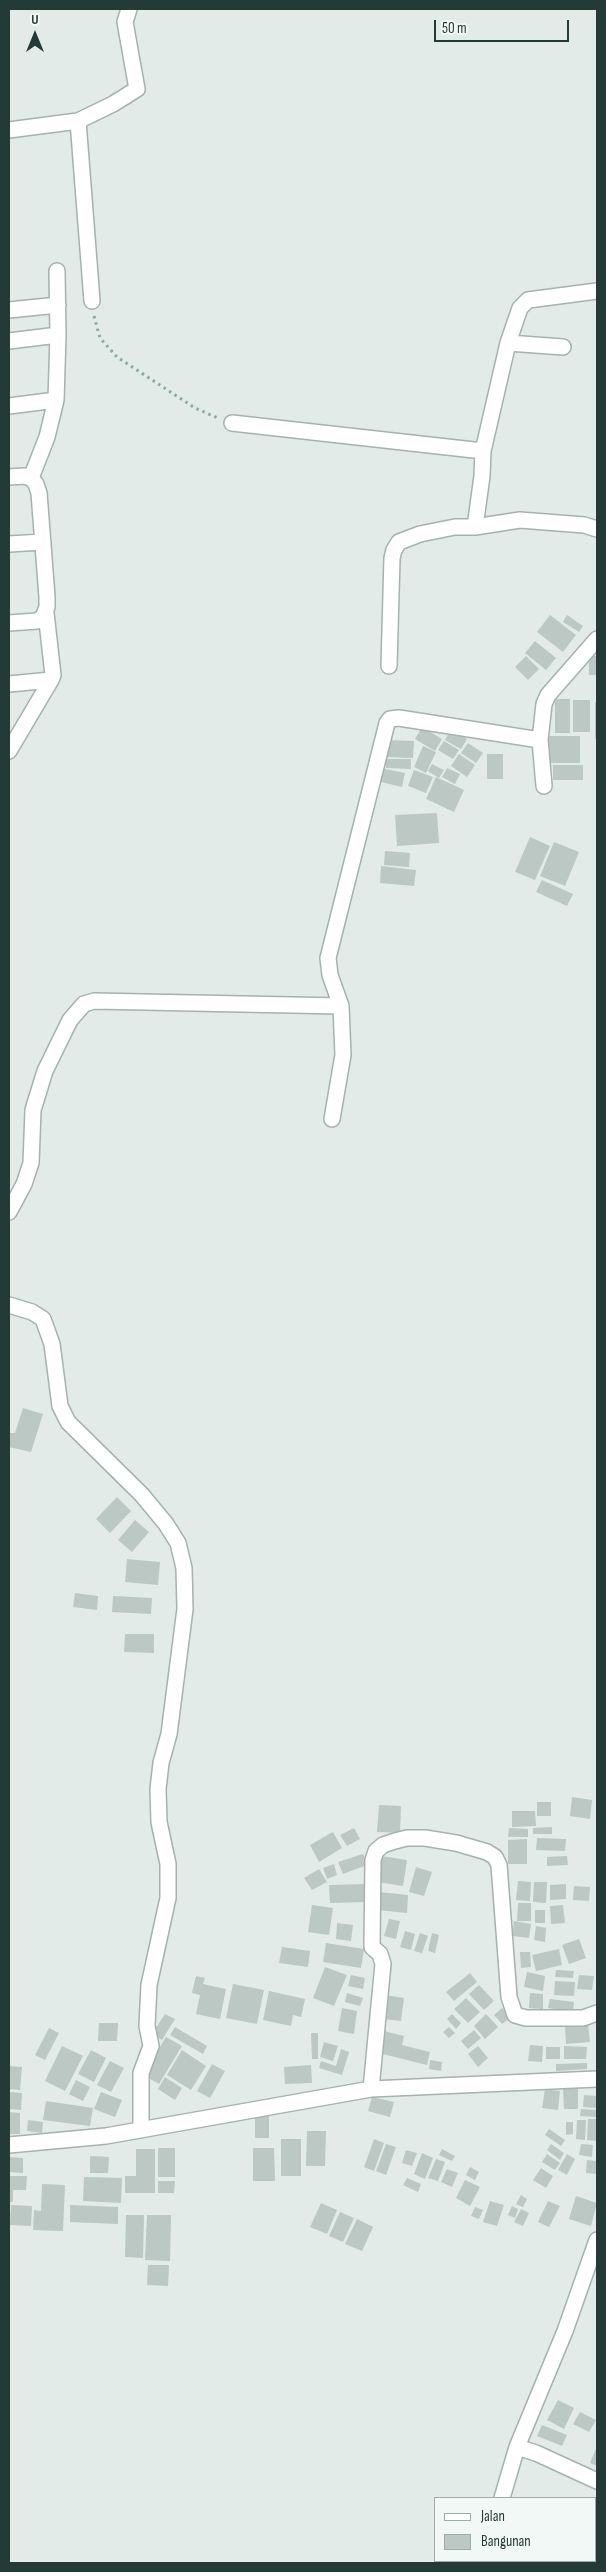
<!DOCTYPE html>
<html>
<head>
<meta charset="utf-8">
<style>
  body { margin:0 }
  #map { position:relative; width:606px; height:2572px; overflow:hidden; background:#e2ebe8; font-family:"Sofia Sans Condensed",sans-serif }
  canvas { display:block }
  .frame { position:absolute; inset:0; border:10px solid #243a36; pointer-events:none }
  .legend { position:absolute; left:434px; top:2497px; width:162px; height:65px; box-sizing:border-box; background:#f2f8f5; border:1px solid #a0aca9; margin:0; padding:6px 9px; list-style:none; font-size:15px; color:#243a36 }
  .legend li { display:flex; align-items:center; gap:10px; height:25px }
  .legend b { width:25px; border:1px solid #a0aca9 }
  .north { position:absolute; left:10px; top:10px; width:50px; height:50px; -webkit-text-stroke:4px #f2f8f5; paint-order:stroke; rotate:0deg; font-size:14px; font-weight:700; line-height:20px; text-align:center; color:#243a36 }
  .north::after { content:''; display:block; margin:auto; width:18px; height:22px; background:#243a36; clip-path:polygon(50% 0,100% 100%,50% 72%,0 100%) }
  .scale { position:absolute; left:434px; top:20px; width:135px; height:22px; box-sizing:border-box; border:2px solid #243a36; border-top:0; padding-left:6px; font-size:15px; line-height:18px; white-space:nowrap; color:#243a36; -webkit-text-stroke:4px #f2f8f5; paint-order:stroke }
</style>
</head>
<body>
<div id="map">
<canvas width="606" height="2572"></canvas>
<div class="frame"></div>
<ul class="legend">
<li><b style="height:6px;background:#fff"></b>Jalan</li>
<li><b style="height:14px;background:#bbc8c4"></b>Bangunan</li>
</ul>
<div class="north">U</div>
<div class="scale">50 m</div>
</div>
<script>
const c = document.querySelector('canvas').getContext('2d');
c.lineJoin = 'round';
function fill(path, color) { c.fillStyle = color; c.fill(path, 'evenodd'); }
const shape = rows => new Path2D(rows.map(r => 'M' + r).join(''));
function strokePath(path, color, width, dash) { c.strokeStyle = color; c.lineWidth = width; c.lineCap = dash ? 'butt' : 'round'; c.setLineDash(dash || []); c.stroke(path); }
const building = shape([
  [550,615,576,635,563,652,537,632],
  [567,615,583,626,579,632,563,622],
  [535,641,556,658,546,670,525,653],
  [526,656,539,669,528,680,515,667],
  [589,656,597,656,597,675,589,675],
  [555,699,570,699,570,733,555,733],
  [573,700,590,700,590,732,573,732],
  [595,702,597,702,597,739,595,739],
  [422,727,442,739,435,751,415,739],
  [451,729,467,739,461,749,445,740],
  [549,736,580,736,580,763,549,763],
  [385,740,414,741,413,758,385,757],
  [444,741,459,750,453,759,438,750],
  [468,743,483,753,476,763,461,753],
  [423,746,436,752,426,773,414,767],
  [459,754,475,765,467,777,451,766],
  [487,754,503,754,503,779,487,779],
  [386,759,411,759,411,769,386,768],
  [432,764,444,770,439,778,428,771],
  [553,765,583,765,583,780,553,780],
  [380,768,405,773,402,787,377,781],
  [447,768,460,774,455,784,442,777],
  [414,770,433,777,426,793,408,786],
  [436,777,464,790,454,812,426,799],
  [437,813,439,843,397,846,395,815],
  [530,837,550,846,535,880,515,872],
  [554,842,579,852,565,886,540,876],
  [385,851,410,853,409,867,384,865],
  [381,866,416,870,414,886,380,883],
  [542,880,573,894,567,906,536,892],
  [23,1408,43,1414,31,1452,9,1447,9,1433,15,1433],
  [117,1497,131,1511,110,1533,96,1519],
  [135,1520,149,1532,132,1552,118,1540],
  [127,1559,160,1562,158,1585,125,1582],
  [75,1593,98,1596,97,1610,73,1607],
  [113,1596,152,1598,151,1614,112,1612],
  [125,1634,154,1634,154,1653,124,1652],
  [572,1797,592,1800,590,1819,570,1816],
  [537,1802,551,1802,551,1816,537,1816],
  [379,1805,401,1806,400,1833,377,1832],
  [512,1811,535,1811,536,1826,512,1827],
  [552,1827,552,1834,533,1834,533,1828],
  [354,1828,360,1839,347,1846,340,1835],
  [509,1828,528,1829,528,1837,508,1837],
  [333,1832,342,1848,319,1862,310,1845],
  [537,1838,566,1839,565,1851,536,1850],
  [527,1839,527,1864,508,1864,508,1840],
  [363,1854,367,1865,343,1874,338,1862],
  [381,1856,407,1860,403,1886,377,1882],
  [567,1856,568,1865,547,1866,547,1857],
  [334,1864,337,1875,327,1879,323,1868],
  [416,1867,432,1872,424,1896,409,1892],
  [319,1869,327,1882,312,1890,304,1878],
  [518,1881,531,1882,530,1901,516,1900],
  [534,1882,547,1882,546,1903,533,1902],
  [366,1884,367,1902,330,1903,329,1885],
  [566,1884,566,1899,550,1900,550,1885],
  [574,1886,590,1887,589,1901,573,1900],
  [379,1892,408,1895,407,1913,377,1910],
  [518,1903,531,1903,531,1921,517,1921],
  [312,1905,333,1908,329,1935,308,1932],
  [563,1905,565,1923,551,1924,550,1906],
  [535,1910,545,1910,545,1923,535,1923],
  [389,1919,400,1921,396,1939,384,1936],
  [514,1921,531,1924,529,1938,512,1936],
  [337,1923,353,1925,351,1941,336,1939],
  [536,1926,546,1928,545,1942,534,1940],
  [405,1931,415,1934,411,1950,400,1947],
  [420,1933,428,1936,422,1953,414,1951],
  [432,1933,439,1935,435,1953,428,1951],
  [579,1939,586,1958,569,1964,562,1945],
  [326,1943,364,1949,361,1968,323,1962],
  [282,1947,310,1951,308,1967,279,1963],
  [559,1949,562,1965,536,1971,532,1955],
  [520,1952,530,1952,531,1967,521,1968],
  [325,1967,347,1975,334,2006,313,1998],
  [556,1970,574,1971,573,1978,555,1977],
  [527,1972,545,1976,543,1991,524,1987],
  [470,1973,477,1982,454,2001,446,1992],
  [351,1975,365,1978,363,1989,348,1986],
  [579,1975,594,1976,592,1990,577,1989],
  [196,1976,205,1978,203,1984,226,1989,220,2019,196,2014,200,1995,192,1993],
  [555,1981,575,1982,574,1996,554,1995],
  [233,1984,264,1990,257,2024,226,2018],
  [479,1985,494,2001,484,2010,469,1994],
  [269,1991,305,1999,301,2017,293,2015,291,2026,263,2020],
  [347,1993,363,1998,360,2006,345,2002],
  [530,1993,543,1994,543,2009,529,2008],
  [386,1995,404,1998,401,2021,383,2019],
  [466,1998,480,2012,468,2023,454,2009],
  [550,1999,574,2002,573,2012,548,2008],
  [342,2008,357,2011,354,2034,338,2031],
  [502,2008,510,2018,502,2024,494,2015],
  [165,2014,175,2019,162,2040,152,2034],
  [452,2014,461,2023,456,2029,447,2019],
  [486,2014,498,2027,485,2039,474,2026],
  [99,2023,118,2023,117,2041,98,2041],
  [588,2025,590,2042,566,2044,565,2026],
  [175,2027,207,2046,203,2054,170,2035],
  [449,2027,455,2033,449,2038,443,2032],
  [49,2028,59,2033,45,2060,35,2055],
  [474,2030,481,2038,468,2049,461,2041],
  [384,2031,404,2036,402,2045,430,2052,427,2065,379,2053],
  [311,2033,318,2033,318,2059,312,2059],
  [166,2037,182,2046,159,2084,143,2075],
  [324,2042,338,2046,333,2061,320,2057],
  [530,2045,543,2046,542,2062,528,2061],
  [62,2046,83,2056,65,2091,45,2081],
  [478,2046,488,2058,478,2067,468,2054],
  [564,2046,587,2047,586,2059,564,2059],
  [546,2047,560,2047,560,2059,546,2059],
  [341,2049,349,2052,342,2075,319,2068,321,2061,336,2066],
  [91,2050,106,2058,94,2082,78,2074],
  [182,2050,206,2066,191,2090,167,2075],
  [430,2060,442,2062,441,2071,429,2069],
  [110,2061,124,2068,111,2092,97,2085],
  [587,2063,587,2069,556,2071,556,2064],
  [212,2064,225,2071,210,2098,197,2091],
  [311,2065,312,2083,285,2084,284,2067],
  [9,2066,22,2067,20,2090,9,2089],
  [165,2077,182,2088,175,2100,158,2089],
  [76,2080,90,2087,83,2101,69,2094],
  [578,2088,578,2109,564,2109,563,2089],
  [545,2089,560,2091,558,2110,542,2108],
  [9,2092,22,2093,21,2110,9,2109],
  [101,2092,122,2100,115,2117,94,2109],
  [584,2095,597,2096,597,2108,583,2107],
  [372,2097,394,2102,390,2117,368,2111],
  [46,2101,93,2108,90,2126,43,2120],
  [581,2109,596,2110,596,2117,580,2116],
  [9,2112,20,2113,20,2134,9,2134],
  [255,2114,269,2114,269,2138,255,2138],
  [588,2119,597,2119,597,2141,587,2140],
  [28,2120,43,2122,42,2133,27,2131],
  [577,2120,586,2120,585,2140,576,2139],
  [566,2122,573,2122,573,2134,566,2135],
  [549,2129,565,2140,561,2146,545,2135],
  [307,2131,326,2131,325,2166,306,2166],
  [281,2139,301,2139,301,2176,281,2176],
  [374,2139,384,2143,374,2171,364,2167],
  [386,2144,396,2147,386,2175,376,2171],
  [551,2144,564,2153,560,2160,547,2150],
  [581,2144,593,2145,592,2157,579,2155],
  [158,2148,175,2148,175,2177,158,2177],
  [253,2148,274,2148,275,2181,253,2181],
  [136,2149,155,2149,155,2193,125,2193,125,2176,136,2176],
  [442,2149,455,2156,452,2161,439,2155],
  [406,2150,417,2153,412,2166,402,2163],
  [422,2153,433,2158,425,2179,414,2174],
  [547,2154,560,2163,555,2170,542,2162],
  [567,2154,575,2159,567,2175,558,2170],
  [90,2156,109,2157,108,2173,90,2173],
  [9,2157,23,2158,23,2173,9,2172],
  [436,2159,445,2162,438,2181,428,2178],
  [587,2160,597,2161,597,2174,586,2173],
  [470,2167,479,2172,475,2180,466,2175],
  [541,2168,553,2176,546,2188,533,2180],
  [447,2169,458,2173,452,2187,441,2182],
  [9,2176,27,2176,26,2190,13,2190,13,2202,9,2202],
  [84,2177,122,2178,121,2203,83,2201],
  [407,2178,421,2184,418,2192,403,2185],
  [465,2180,480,2187,470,2206,456,2198],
  [158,2181,175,2181,174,2193,158,2193],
  [42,2184,65,2185,63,2231,33,2230,34,2210,41,2211],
  [521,2195,527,2199,523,2207,516,2204],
  [576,2196,597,2203,591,2226,569,2219],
  [490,2201,504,2205,497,2226,483,2222],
  [548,2201,560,2206,549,2227,538,2222],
  [321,2203,337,2210,327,2234,310,2227],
  [11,2205,32,2206,31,2226,10,2225],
  [70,2205,118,2207,118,2224,70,2222],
  [512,2206,518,2209,515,2218,508,2215],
  [475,2207,483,2210,479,2219,471,2216],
  [521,2209,529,2213,523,2226,514,2222],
  [340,2212,354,2218,343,2242,329,2236],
  [126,2215,144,2215,143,2258,125,2257],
  [147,2215,171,2215,170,2261,145,2260],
  [357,2219,373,2227,362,2251,345,2244],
  [148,2265,169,2265,168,2286,147,2285],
  [558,2400,574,2408,564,2429,547,2420],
  [580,2412,596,2420,589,2432,573,2424],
  [542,2425,567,2435,562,2446,537,2436],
  [597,2446,597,2466,590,2463]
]);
const path = shape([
  [94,316,100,338,117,357,195,408,218,418]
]);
const minor = shape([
  [78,121,92,301],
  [9,130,78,121,113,104,137,89,125,22,129,9],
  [57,271,58,335],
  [597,291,528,300,520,308,508,343,483,451,482,476,475,527,520,520,584,525,597,529],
  [9,310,58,305],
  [9,341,58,335,56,400],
  [508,343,563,347],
  [9,406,56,400,47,437,31,478],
  [232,423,483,451],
  [9,477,24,476,31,478,36,484,39,493,47,597,47,607,43,617,37,621,9,623],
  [9,544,43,542],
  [389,666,392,558,394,550,399,542,420,534,455,527,475,527],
  [9,684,51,680,53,675,46,613],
  [9,751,51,680],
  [544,786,540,740,544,704,548,695,597,639],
  [332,1119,343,1055,341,1006,330,975,328,958,387,723,390,719,399,718,540,740],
  [9,1212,24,1184,31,1163,33,1110,45,1071,70,1020,84,1004,94,1001,341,1006],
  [9,1305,32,1312,43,1319,52,1344,60,1406,68,1422,142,1495,166,1524,178,1543,184,1568,185,1609,169,1734,161,1763,158,1789,159,1822,168,1864,168,1898,149,1985,147,2026,151,2046,141,2073,141,2130],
  [371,2089,383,1964,380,1954,372,1947,373,1860,376,1851,383,1845,395,1841,407,1838,425,1838,456,1843,487,1852,495,1857,499,1865,509,1997,515,2015,526,2018,583,2018,597,2013],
  [9,2145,106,2136,371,2089,597,2079],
  [517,2447,536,2453,597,2481],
  [502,2498,517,2447,565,2331,597,2240],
  [521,2561,525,2563],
  [485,2563,485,2561]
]);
fill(building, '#bbc8c4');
strokePath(minor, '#a5b2af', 18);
strokePath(path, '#86aba3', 3, [2.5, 4]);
strokePath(minor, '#fff', 15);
</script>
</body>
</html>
